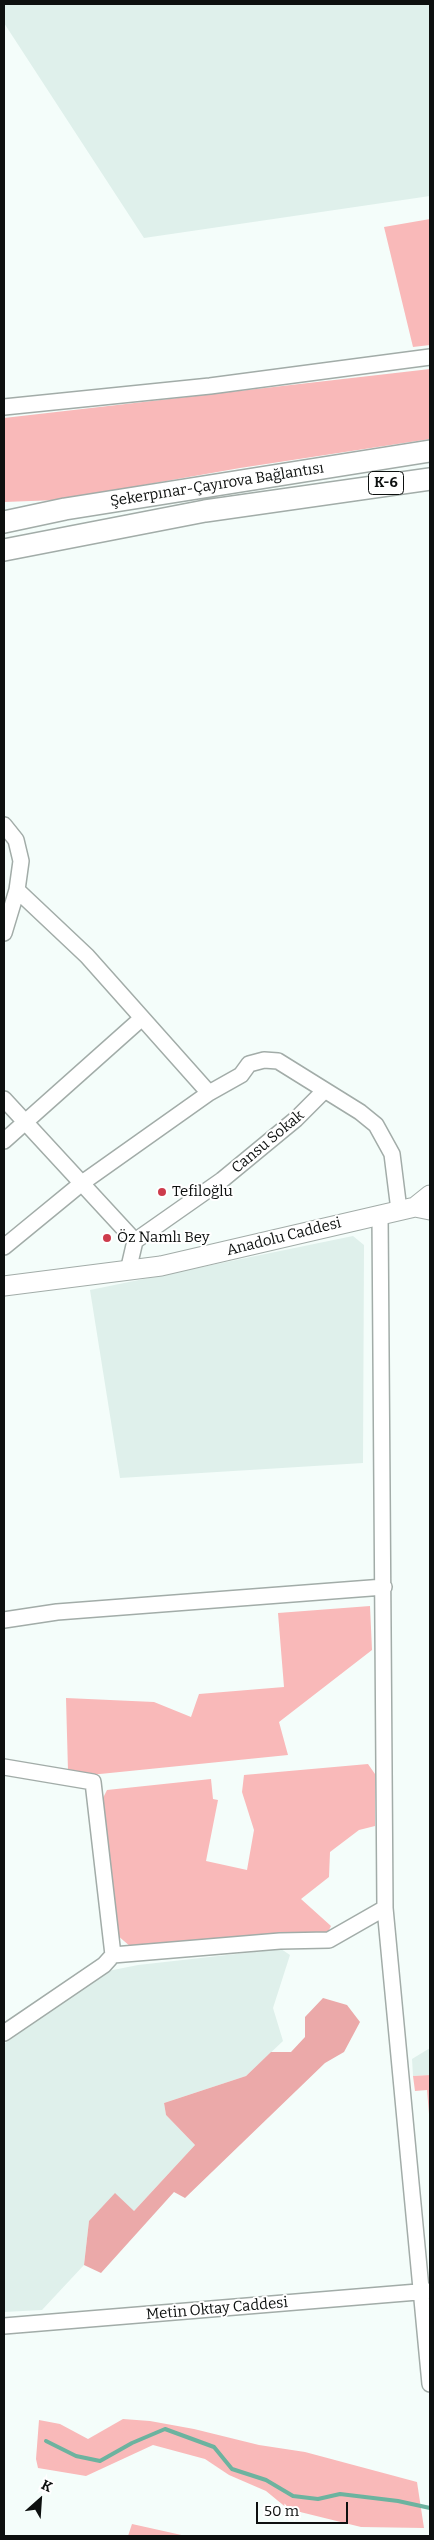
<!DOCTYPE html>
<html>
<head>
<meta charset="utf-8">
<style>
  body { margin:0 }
  #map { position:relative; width:434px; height:2540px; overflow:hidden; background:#f4fdfa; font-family:Bitter,serif }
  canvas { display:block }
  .frame { position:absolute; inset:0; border:5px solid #0d100f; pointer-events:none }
  .north { position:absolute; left:15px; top:2475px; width:50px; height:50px; -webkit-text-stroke:4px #fff; paint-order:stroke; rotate:26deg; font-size:14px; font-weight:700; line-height:20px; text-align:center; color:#0d100f }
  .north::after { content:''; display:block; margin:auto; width:18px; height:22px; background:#0d100f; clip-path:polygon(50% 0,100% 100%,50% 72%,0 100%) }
  .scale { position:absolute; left:256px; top:2502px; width:92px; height:22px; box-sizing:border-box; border:2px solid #0d100f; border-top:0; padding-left:6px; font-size:15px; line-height:18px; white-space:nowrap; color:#0d100f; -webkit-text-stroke:4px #fff; paint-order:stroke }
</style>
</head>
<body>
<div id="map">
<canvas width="434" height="2540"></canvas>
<div class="frame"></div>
<div class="north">K</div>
<div class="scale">50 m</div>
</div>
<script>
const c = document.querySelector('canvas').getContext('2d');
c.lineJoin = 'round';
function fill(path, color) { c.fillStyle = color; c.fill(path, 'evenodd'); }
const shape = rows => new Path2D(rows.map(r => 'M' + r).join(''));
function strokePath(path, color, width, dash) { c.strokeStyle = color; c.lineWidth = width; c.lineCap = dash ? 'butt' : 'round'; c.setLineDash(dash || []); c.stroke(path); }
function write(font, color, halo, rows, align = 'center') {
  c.font = font + ' Bitter,serif'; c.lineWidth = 4; c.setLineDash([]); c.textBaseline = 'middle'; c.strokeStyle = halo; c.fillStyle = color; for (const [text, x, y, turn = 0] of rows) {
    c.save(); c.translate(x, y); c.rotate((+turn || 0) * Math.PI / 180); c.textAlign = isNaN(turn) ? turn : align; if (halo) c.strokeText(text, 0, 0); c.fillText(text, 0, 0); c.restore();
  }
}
const built = shape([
  [4,4,430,4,430,196,144,238,4,23],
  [353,1236,364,1245,363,1463,120,1478,90,1290],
  [281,1949,290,1955,273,2008,283,2041,246,2076,164,2103,166,2115,195,2145,134,2211,89,2221,84,2265,42,2310,4,2312,4,2044,108,1971,138,1965],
  [430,2048,430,2075,413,2076,412,2059]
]);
const green = shape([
  [430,219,430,345,413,347,384,227],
  [430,369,430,439,240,468,58,500,4,502,4,418],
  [370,1606,372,1650,279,1722,288,1755,90,1775,68,1771,66,1698,154,1702,191,1717,199,1694,284,1687,278,1613],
  [368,1764,375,1774,375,1826,359,1830,330,1852,329,1877,301,1899,331,1926,328,1932,131,1947,117,1935,103,1798,107,1790,211,1779,213,1799,218,1800,206,1861,247,1870,254,1830,242,1792,244,1775],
  [430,2075,430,2126,427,2090,415,2091,413,2076],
  [123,2419,150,2421,194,2429,259,2445,305,2452,417,2482,424,2528,361,2527,288,2509,266,2491,229,2475,205,2459,153,2445,86,2476,38,2468,36,2459,39,2420,60,2424,88,2439],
  [132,2524,186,2536,128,2536]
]);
const forest = shape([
  [323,1998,347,2005,360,2022,344,2052,325,2063,185,2198,174,2192,101,2273,84,2265,89,2221,115,2193,134,2211,195,2145,166,2115,164,2103,246,2076,271,2052,291,2052,305,2037,305,2017]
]);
const stream = shape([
  [46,2441,76,2456,100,2461,132,2443,165,2429,214,2447,232,2469,266,2480,293,2496,318,2499,340,2494,398,2501,430,2508]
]);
const minor = shape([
  [4,407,210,386,430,357],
  [4,825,16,840,21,861,17,890,4,933],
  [17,890,87,956,209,1093],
  [4,1099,135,1241,128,1271],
  [4,1141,142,1018],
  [380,1214,385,1908,430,2384],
  [135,1241,222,1180,296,1119,324,1091],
  [4,1247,82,1183,209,1093,241,1075,249,1064,264,1060,278,1061,360,1112,376,1125,392,1154,399,1210],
  [4,1620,57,1612,384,1587],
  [4,1767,93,1782,113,1955,104,1965,4,2033],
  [113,1955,280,1941,329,1940,385,1908],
  [4,2326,430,2291]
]);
const major = shape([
  [415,1207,430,1195],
  [4,1286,161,1266,415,1207,430,1210]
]);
const highway = shape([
  [4,522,65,509,430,451],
  [4,550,205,511,430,479]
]);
const markers = [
  [162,1192,5,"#cd3c4c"],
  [107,1238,5,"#cd3c4c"]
];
const shields = [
  [386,483,35]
];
const shieldNames = [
  ["K-6",386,483]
];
const streetNames = [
  ["Şekerpınar-Çayırova Bağlantısı",217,485,-9],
  ["Cansu Sokak",268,1142,-40],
  ["Anadolu Caddesi",284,1237,-14],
  ["Metin Oktay Caddesi",217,2309,-5]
];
const poiNames = [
  ["Tefiloğlu",172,1192],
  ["Öz Namlı Bey",117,1238]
];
fill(built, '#dff0eb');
fill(green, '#f9b9b9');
fill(forest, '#eba9a9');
strokePath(stream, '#6cb39f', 4);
strokePath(minor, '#a2aca8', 18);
strokePath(major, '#a2aca8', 21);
strokePath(highway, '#a2aca8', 24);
strokePath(minor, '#fff', 15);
strokePath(major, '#fff', 19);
strokePath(highway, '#fff', 21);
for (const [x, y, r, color] of markers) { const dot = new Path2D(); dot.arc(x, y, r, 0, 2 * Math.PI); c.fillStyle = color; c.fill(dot); strokePath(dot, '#fff', 2); }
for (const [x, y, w] of shields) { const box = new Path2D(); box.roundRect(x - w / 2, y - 11.5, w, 23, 4); c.fillStyle = '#fff'; c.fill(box); strokePath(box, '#0d100f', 1); }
write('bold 14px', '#0d100f', null, shieldNames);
write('15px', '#0d100f', '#fff', streetNames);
write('15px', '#0d100f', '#fff', poiNames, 'left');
</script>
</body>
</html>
